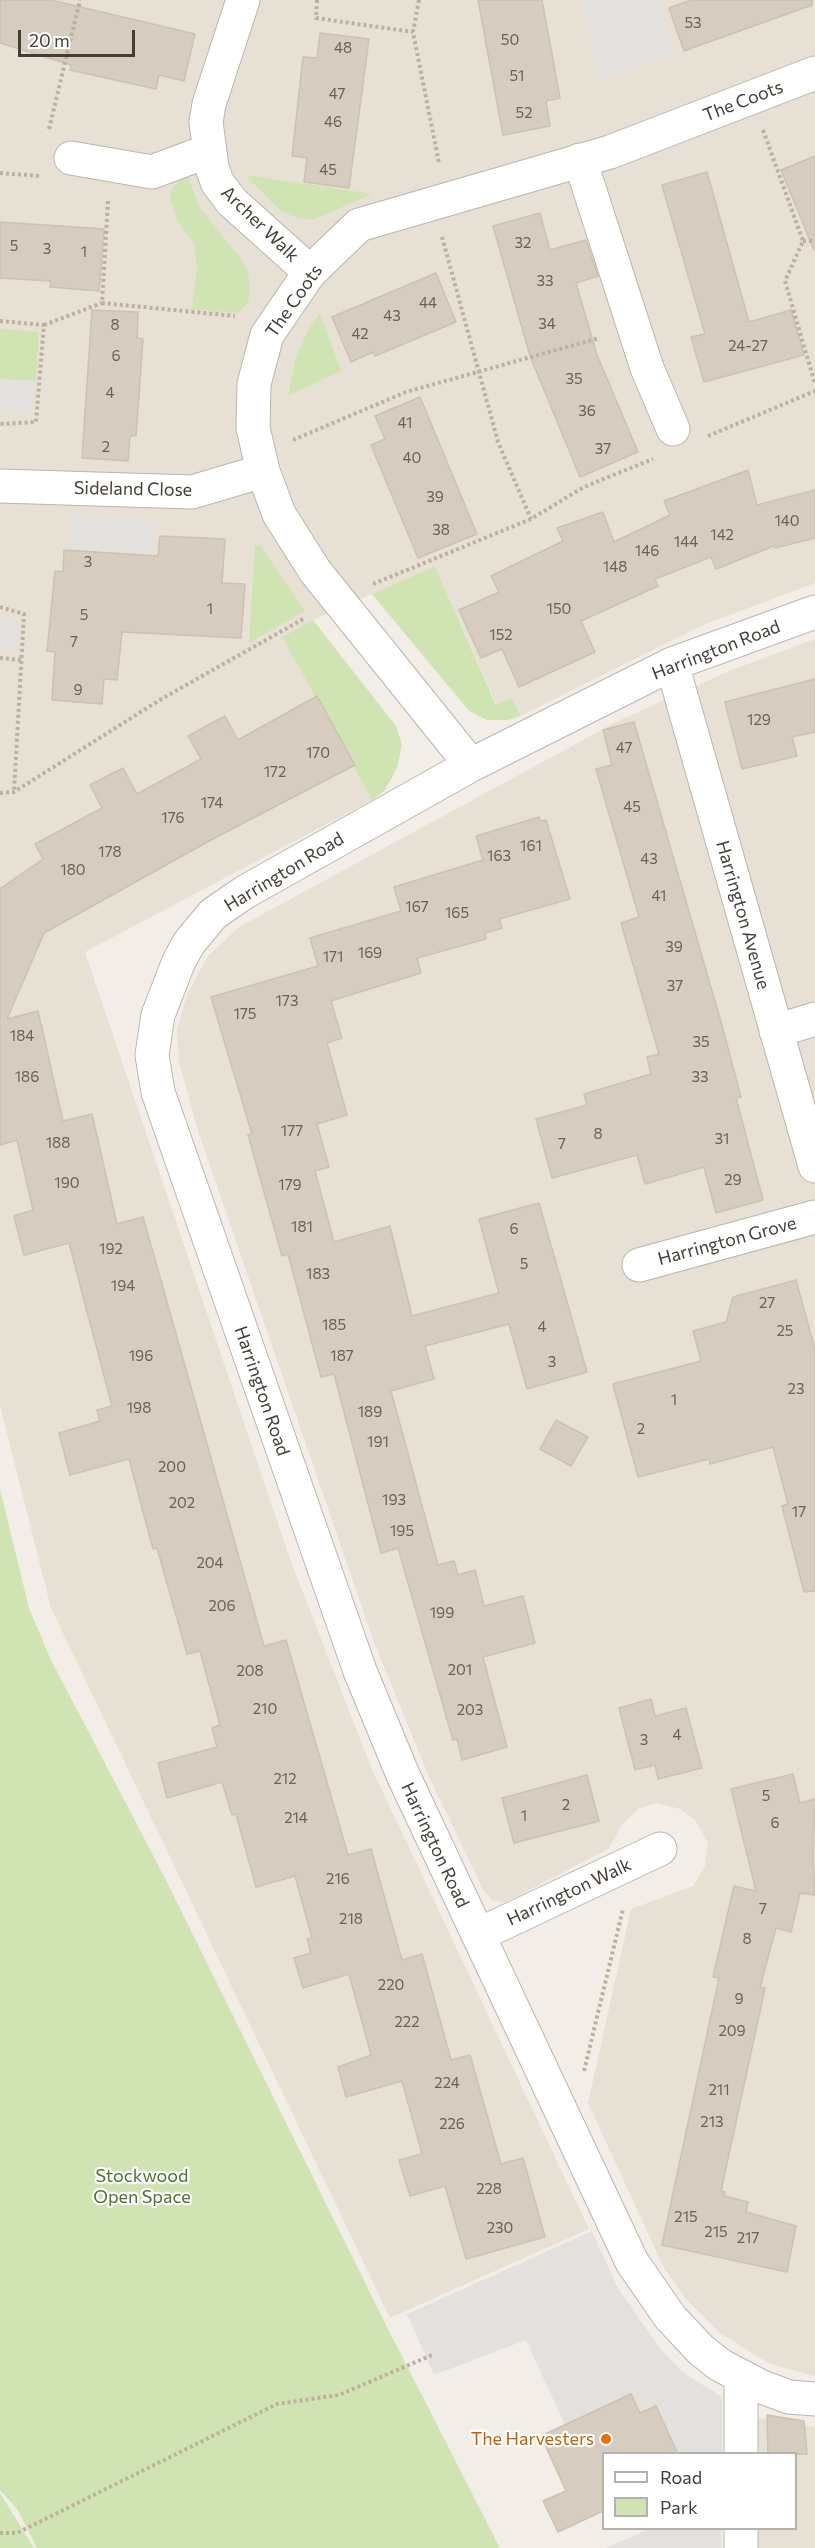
<!DOCTYPE html>
<html>
<head>
<meta charset="utf-8">
<style>
  body { margin:0 }
  #map { position:relative; width:815px; height:2548px; overflow:hidden; background:#f2eee7; font-family:Commissioner,sans-serif }
  canvas { display:block }
  .legend { position:absolute; left:602px; top:2452px; width:195px; height:78px; box-sizing:border-box; background:#fff; border:2px solid #b4b2af; margin:0; padding:8px 10px; list-style:none; font-size:18px; color:#443e36 }
  .legend li { display:flex; align-items:center; gap:12px; height:30px }
  .legend b { width:30px; border:2px solid #b4b2af }
  .scale { position:absolute; left:18px; top:30px; width:117px; height:27px; box-sizing:border-box; border:3px solid #443e36; border-top:0; padding-left:8px; font-size:18px; line-height:21px; white-space:nowrap; color:#443e36; -webkit-text-stroke:4px #fff; paint-order:stroke }
</style>
</head>
<body>
<div id="map">
<canvas width="815" height="2548"></canvas>
<ul class="legend">
<li><b style="height:8px;background:#fff"></b>Road</li>
<li><b style="height:16px;background:#cfe4b2"></b>Park</li>
</ul>
<div class="scale">20 m</div>
</div>
<script>
const c = document.querySelector('canvas').getContext('2d');
c.lineJoin = 'round';
function fill(path, color) { c.fillStyle = color; c.fill(path, 'evenodd'); }
const shape = rows => new Path2D(rows.map(r => 'M' + r).join(''));
function strokePath(path, color, width, dash) { c.strokeStyle = color; c.lineWidth = width; c.lineCap = dash ? 'butt' : 'round'; c.setLineDash(dash || []); c.stroke(path); }
function write(font, color, halo, rows, align = 'center') {
  c.font = font + ' Commissioner,sans-serif'; c.lineWidth = 4.5; c.setLineDash([]); c.textBaseline = 'middle'; c.strokeStyle = halo; c.fillStyle = color; for (const [text, x, y, turn = 0] of rows) {
    c.save(); c.translate(x, y); c.rotate((+turn || 0) * Math.PI / 180); c.textAlign = isNaN(turn) ? turn : align; if (halo) c.strokeText(text, 0, 0); c.fillText(text, 0, 0); c.restore();
  }
}
const residential = shape([
  [0,0,815,0,815,583,703,625,521,716,512,698,497,705,435,566,313,620,282,637,372,800,85,952,290,1559,371,1767,589,2229,390,2318,51,1608,0,1406],
  [815,639,815,2376,768,2363,720,2333,686,2299,664,2268,588,2103,631,1909,693,1886,705,1866,708,1843,695,1820,680,1809,657,1803,638,1809,623,1823,608,1849,506,1902,493,1901,484,1891,429,1777,374,1642,198,1131,179,1062,177,1029,188,992,208,956,239,927,616,722,729,671],
  [754,2417,815,2427,815,2548,753,2548,754,2529,796,2528,796,2454,754,2453]
]);
const green = shape([
  [184,174,187,175,200,208,245,264,249,276,250,293,248,303,237,313,192,309,197,268,194,243,178,222,171,202,170,192],
  [245,175,372,194,313,220,299,218,282,212],
  [320,313,341,371,288,396,295,360,310,326],
  [0,329,39,332,36,381,0,379],
  [260,545,305,611,249,643,255,546],
  [435,566,496,705,512,698,521,716,508,720,487,720,469,711,372,594],
  [313,620,396,726,402,745,397,768,385,790,372,800,282,637],
  [0,1489,29,1608,50,1658,166,1880,387,2327,500,2548,37,2548,17,2509,0,2490],
  [0,2493,34,2548,0,2548]
]);
const parking = shape([
  [584,0,656,0,676,51,599,80],
  [0,379,36,381,33,414,0,412],
  [72,514,154,521,151,555,69,548],
  [0,617,22,618,19,652,0,650],
  [592,2231,618,2288,661,2350,684,2373,722,2397,722,2453,677,2453,656,2406,640,2413,631,2394,565,2425,526,2340,434,2375,407,2314],
  [651,2528,721,2529,721,2548,606,2548]
]);
const building = shape([
  [0,0,51,0,195,34,184,81,159,75,156,89,70,70,71,65,0,43,0,0],
  [478,0,542,0,560,98,546,101,550,126,503,135,478,0],
  [691,0,812,0,812,5,684,51,669,8,691,0],
  [320,33,369,39,349,188,304,182,307,158,292,156,303,57,317,58,320,33],
  [815,156,815,250,814,250,781,170,815,156],
  [707,172,749,322,791,310,804,355,704,382,691,337,705,334,662,185,707,172],
  [540,213,550,250,586,240,598,276,576,283,597,355,638,452,580,477,530,356,493,226,540,213],
  [0,222,104,229,99,291,50,287,51,281,0,278,0,222],
  [436,273,456,322,375,356,373,352,351,362,332,317,436,273],
  [92,310,138,312,137,338,143,339,136,436,130,436,128,461,82,458,92,310],
  [420,397,477,534,418,558,371,445,385,439,375,416,420,397],
  [748,470,757,505,815,490,815,538,775,548,774,546,716,569,711,557,655,579,658,586,581,621,595,652,519,687,502,649,481,658,459,610,499,592,491,576,563,541,557,528,603,512,614,542,670,515,664,501,748,470],
  [160,536,225,539,222,583,245,584,241,638,122,632,117,680,104,679,102,704,52,700,55,652,47,651,55,571,63,572,64,550,158,556,160,536],
  [815,679,815,732,792,737,797,756,742,769,725,702,815,679],
  [317,696,355,765,209,841,44,933,7,1019,38,1011,63,1121,92,1114,117,1224,143,1217,264,1646,286,1640,348,1855,371,1849,402,1960,422,1954,451,2060,470,2055,501,2164,523,2158,545,2237,466,2259,445,2186,410,2196,399,2160,422,2154,402,2081,346,2097,338,2067,371,2055,349,1974,303,1988,294,1958,311,1953,307,1939,312,1938,295,1876,256,1887,236,1814,232,1815,222,1782,167,1798,158,1763,217,1747,212,1728,220,1725,200,1651,187,1654,157,1548,153,1549,129,1459,70,1475,59,1433,100,1421,97,1410,112,1406,69,1243,24,1255,14,1216,33,1210,17,1140,0,1145,0,889,43,859,35,844,102,808,90,785,123,768,137,794,201,759,188,736,225,716,238,740,317,696],
  [634,722,721,1022,741,1097,736,1098,763,1200,716,1213,704,1167,645,1184,637,1155,552,1178,536,1119,587,1105,584,1094,651,1074,647,1057,659,1054,621,923,639,917,596,769,612,765,603,730,634,722],
  [539,817,541,821,546,820,570,899,499,919,502,928,485,933,486,939,417,958,421,973,331,1001,342,1038,327,1043,347,1115,317,1124,329,1167,315,1171,334,1242,390,1226,412,1316,499,1293,479,1219,539,1203,587,1372,527,1389,509,1324,425,1346,434,1379,391,1391,438,1565,454,1561,458,1575,475,1570,484,1606,523,1596,535,1643,483,1657,507,1747,462,1760,457,1739,453,1740,398,1548,381,1553,334,1374,321,1377,288,1254,282,1256,248,1135,252,1134,211,997,318,966,310,938,401,911,394,887,483,860,476,836,539,817],
  [796,1280,815,1349,815,1591,804,1592,782,1506,788,1504,773,1447,710,1464,709,1459,638,1477,613,1384,701,1361,693,1331,726,1322,733,1297,796,1280],
  [556,1420,588,1437,571,1466,540,1449,556,1420],
  [651,1699,655,1716,686,1708,702,1768,658,1779,655,1765,635,1770,619,1708,651,1699],
  [793,1774,800,1803,815,1799,813,1855,815,1895,800,1893,791,1932,776,1928,760,1987,765,1988,721,2191,725,2192,724,2196,748,2202,746,2212,796,2226,787,2272,662,2245,719,1978,713,1977,734,1886,756,1891,731,1789,793,1774],
  [587,1775,599,1821,514,1843,502,1798,587,1775],
  [631,2394,640,2413,656,2406,678,2454,603,2454,603,2511,558,2532,543,2501,566,2491,541,2436,631,2394],
  [767,2415,804,2421,807,2454,768,2454,767,2415]
]);
const path = shape([
  [317,0,316,18,413,32],
  [419,0,413,32,439,163],
  [49,129,80,0],
  [763,130,803,241,785,281,815,384],
  [0,173,39,176],
  [108,201,102,303,235,316],
  [442,237,498,442,531,519],
  [803,241,815,241],
  [0,321,44,325,36,422,0,424],
  [44,325,102,303],
  [708,436,815,391],
  [293,440,406,392,599,338],
  [373,584,531,519,584,487,653,459],
  [0,607,24,614,14,792],
  [0,658,21,660],
  [0,793,14,792,163,698,305,618],
  [584,2071,623,1909],
  [0,2533,17,2533,277,2404,339,2395,432,2355]
]);
const minor = shape([
  [243,0,209,104,206,122,212,167,217,182,232,202,310,272],
  [71,158,152,172,208,151],
  [580,160,647,368,673,429],
  [0,486,192,492,263,471],
  [815,612,672,664,471,765,245,892,213,914,189,943,179,961,158,1015,152,1055,158,1092,360,1671,403,1775,632,2262,670,2317,701,2350,720,2365,762,2387,789,2397,815,2399],
  [672,664,815,1166],
  [471,765,315,571,279,514,263,471,253,428,254,384,267,335,310,272,359,225,610,152,815,73],
  [776,1031,815,1019],
  [639,1265,815,1217],
  [478,1935,660,1849],
  [741,2377,741,2454],
  [741,2528,741,2548]
]);
const markers = [
  [606,2439,6,"#e8710a"]
];
const numberNames = [
  ["53",693,23],
  ["50",510,40],
  ["48",343,48],
  ["51",517,76],
  ["47",337,94],
  ["52",524,113],
  ["46",333,122],
  ["45",328,170],
  ["32",523,243],
  ["5",14,246],
  ["3",47,249],
  ["1",84,252],
  ["33",545,281],
  ["44",428,303],
  ["43",392,316],
  ["34",547,324],
  ["8",115,325],
  ["42",360,334],
  ["24-27",748,346],
  ["6",116,356],
  ["35",574,379],
  ["4",110,393],
  ["36",587,411],
  ["41",405,423],
  ["2",106,447],
  ["37",603,449],
  ["40",412,458],
  ["39",435,497],
  ["140",787,521],
  ["38",441,530],
  ["142",722,535],
  ["144",686,542],
  ["146",647,551],
  ["3",88,562],
  ["148",615,567],
  ["1",210,609],
  ["150",559,609],
  ["5",84,615],
  ["152",501,635],
  ["7",74,642],
  ["9",78,690],
  ["129",759,720],
  ["47",624,748],
  ["170",318,753],
  ["172",275,772],
  ["174",212,803],
  ["45",632,807],
  ["176",173,818],
  ["161",531,846],
  ["178",110,852],
  ["163",499,856],
  ["43",649,859],
  ["180",73,870],
  ["41",659,896],
  ["167",417,907],
  ["165",457,913],
  ["39",674,947],
  ["169",370,953],
  ["171",333,957],
  ["37",675,986],
  ["173",287,1001],
  ["175",245,1014],
  ["184",22,1036],
  ["35",701,1042],
  ["186",27,1077],
  ["33",700,1077],
  ["177",292,1131],
  ["8",598,1134],
  ["31",722,1139],
  ["188",58,1143],
  ["7",562,1144],
  ["29",733,1180],
  ["190",67,1183],
  ["179",290,1185],
  ["181",302,1227],
  ["6",514,1229],
  ["192",111,1249],
  ["5",524,1264],
  ["183",318,1274],
  ["194",123,1286],
  ["27",767,1303],
  ["185",334,1325],
  ["4",542,1327],
  ["25",785,1331],
  ["196",141,1356],
  ["187",342,1356],
  ["3",552,1362],
  ["23",796,1389],
  ["1",674,1400],
  ["198",139,1408],
  ["189",370,1412],
  ["2",641,1429],
  ["191",378,1442],
  ["200",172,1467],
  ["193",394,1500],
  ["202",182,1503],
  ["17",799,1512],
  ["195",402,1531],
  ["204",210,1563],
  ["206",222,1606],
  ["199",442,1613],
  ["201",460,1670],
  ["208",250,1671],
  ["210",265,1709],
  ["203",470,1710],
  ["4",677,1735],
  ["3",644,1740],
  ["212",285,1779],
  ["5",766,1796],
  ["2",566,1805],
  ["1",524,1816],
  ["214",296,1818],
  ["6",775,1823],
  ["216",338,1879],
  ["7",763,1909],
  ["218",351,1919],
  ["8",747,1939],
  ["220",391,1985],
  ["9",739,1999],
  ["222",407,2022],
  ["209",732,2031],
  ["224",447,2083],
  ["211",719,2090],
  ["213",712,2122],
  ["226",452,2124],
  ["228",489,2189],
  ["215",686,2217],
  ["230",500,2228],
  ["215",716,2232],
  ["217",748,2238]
];
const streetNames = [
  ["The Coots",743,101,-21],
  ["Archer Walk",260,224,44],
  ["The Coots",294,301,-55],
  ["Sideland Close",133,489,1],
  ["Harrington Road",716,650,-21],
  ["Harrington Road",284,872,-31],
  ["Harrington Avenue",743,915,74],
  ["Harrington Grove",727,1241,-15],
  ["Harrington Road",262,1391,71],
  ["Harrington Road",435,1845,65],
  ["Harrington Walk",569,1892,-25]
];
const parkNames = [
  ["Stockwood",142,2176],
  ["Open Space",142,2197]
];
const foodNames = [
  ["The Harvesters",594,2439]
];
fill(residential, '#e6e0d5');
fill(green, '#cfe4b2');
fill(parking, '#e3e1de');
fill(building, '#d6ccc0');
strokePath(building, '#cdc1b0', 1.5);
strokePath(minor, '#bdb5aa', 35);
strokePath(path, '#beb09c', 4, [3, 3]);
strokePath(minor, '#fff', 33);
for (const [x, y, r, color] of markers) { const dot = new Path2D(); dot.arc(x, y, r, 0, 2 * Math.PI); c.fillStyle = color; c.fill(dot); strokePath(dot, '#fff', 2); }
write('15px', '#686258', null, numberNames);
write('18px', '#443e36', '#fff', streetNames);
write('18px', '#4a722e', '#fff', parkNames);
write('18px', '#c56008', '#fff', foodNames, 'right');
</script>
</body>
</html>
